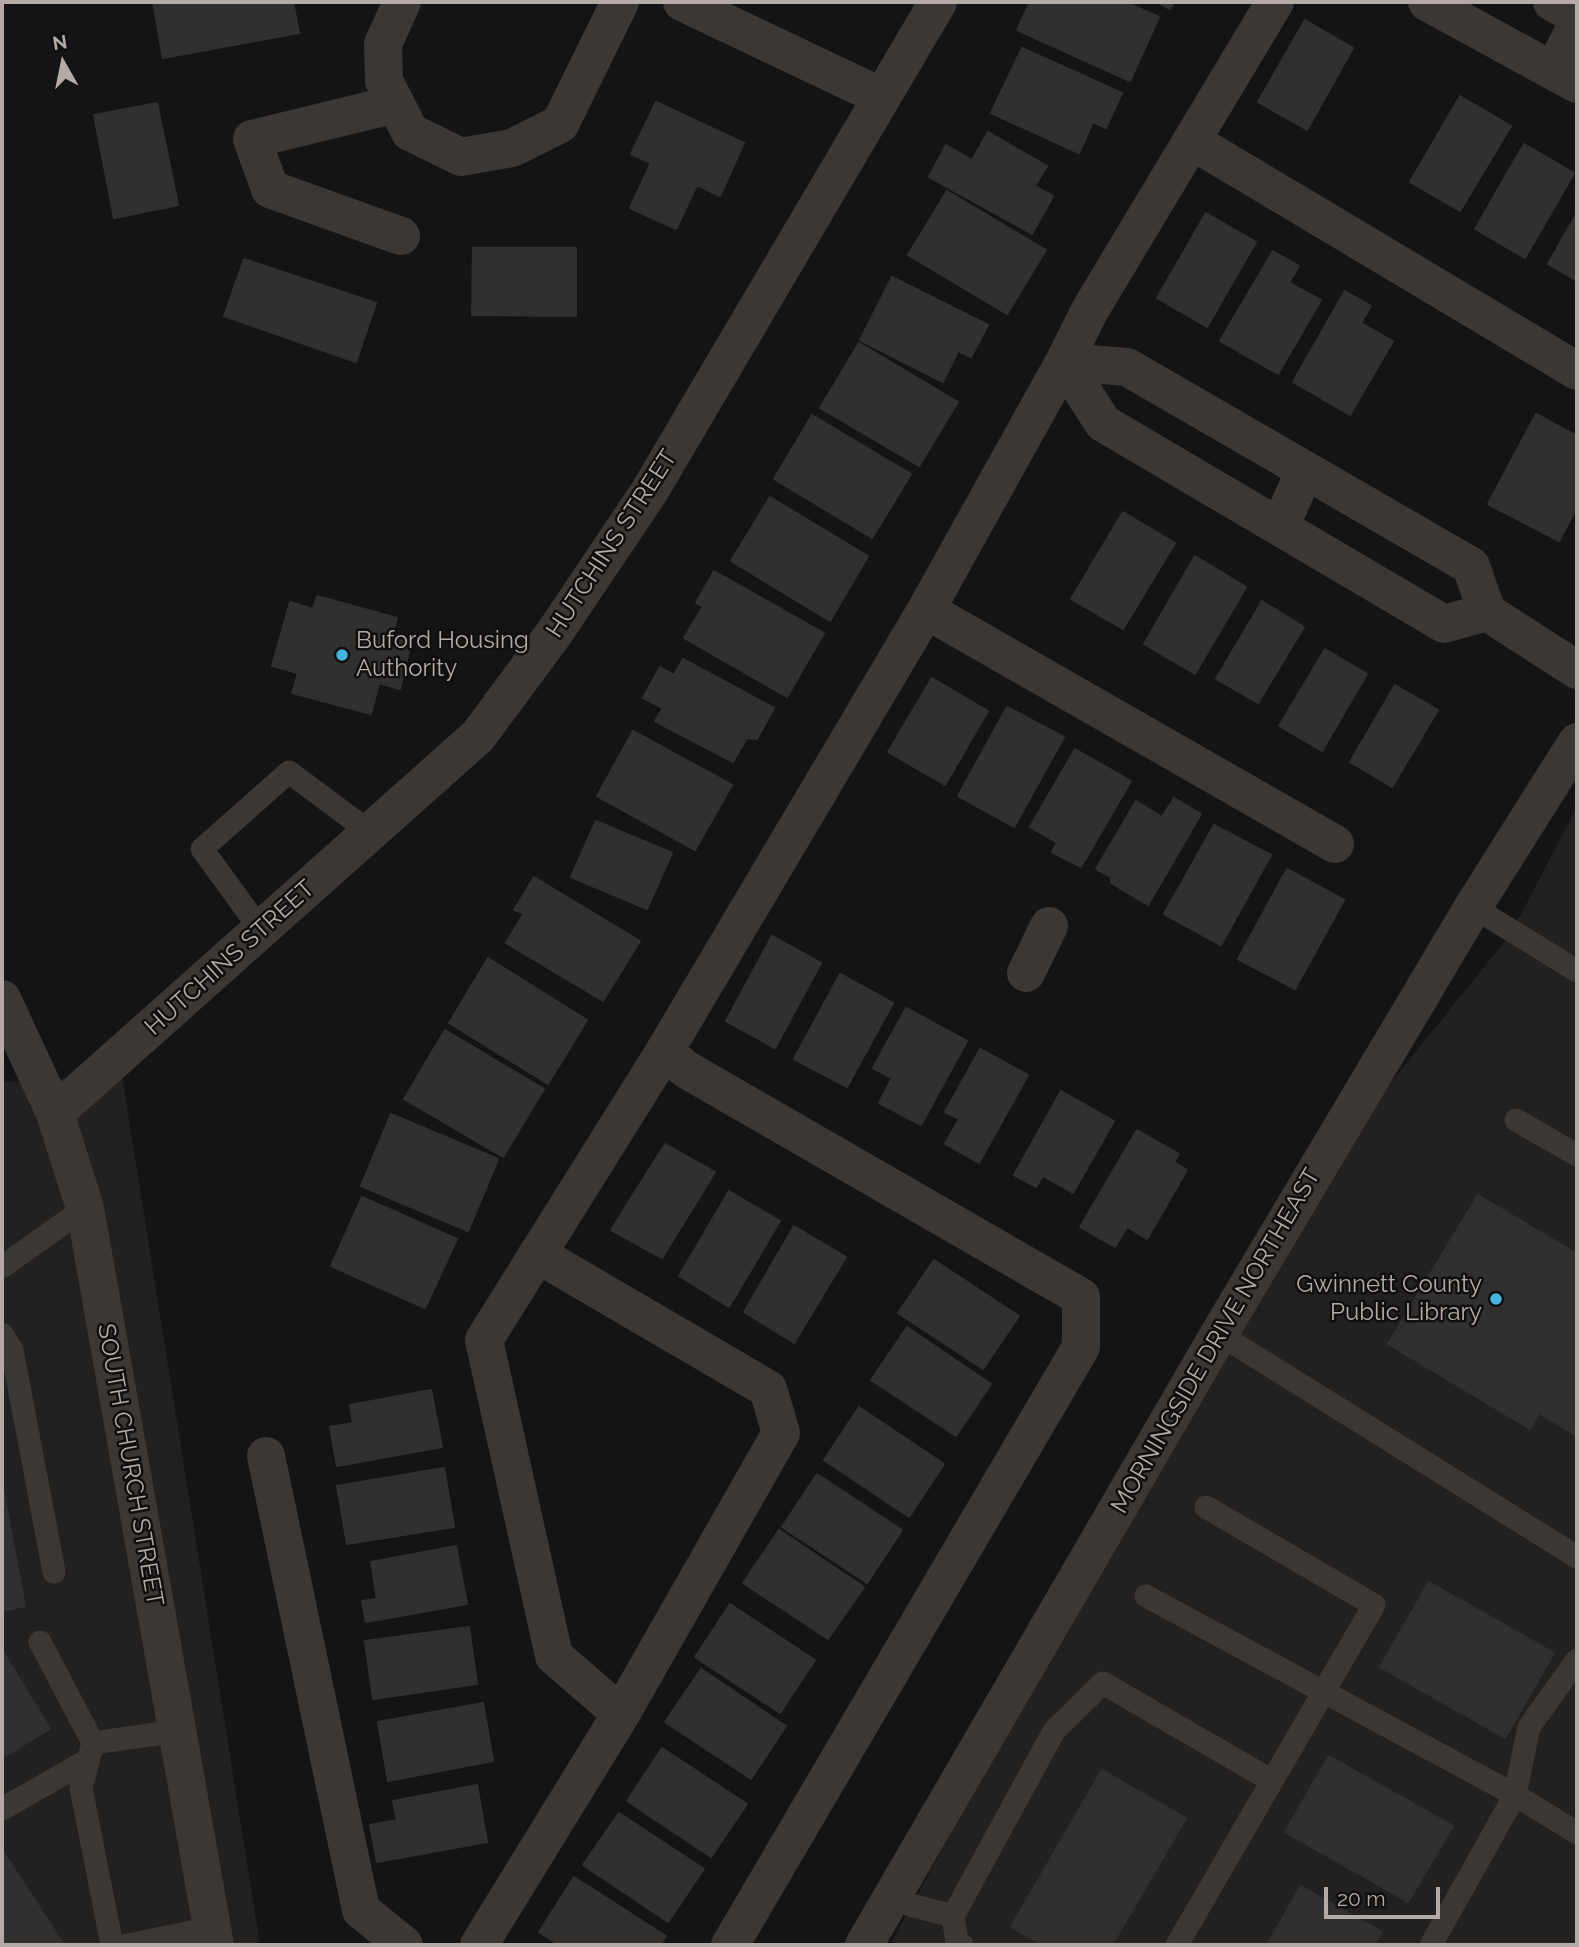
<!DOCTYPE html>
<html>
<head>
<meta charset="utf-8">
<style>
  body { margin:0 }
  #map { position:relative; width:1579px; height:1947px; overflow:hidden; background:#151414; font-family:Raleway,sans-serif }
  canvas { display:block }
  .frame { position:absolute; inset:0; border:4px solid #b4aaa6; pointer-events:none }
  .north { position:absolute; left:28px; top:28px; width:70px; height:70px; -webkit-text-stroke:5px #100f0f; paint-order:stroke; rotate:351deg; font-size:19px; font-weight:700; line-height:28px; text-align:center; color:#b4aaa6 }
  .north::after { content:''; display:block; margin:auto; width:24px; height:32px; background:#b4aaa6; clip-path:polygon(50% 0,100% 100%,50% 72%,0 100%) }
  .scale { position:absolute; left:1324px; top:1887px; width:116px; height:32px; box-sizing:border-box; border:4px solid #b4aaa6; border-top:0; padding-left:9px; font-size:21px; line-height:24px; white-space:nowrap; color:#b4aaa6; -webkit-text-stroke:5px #100f0f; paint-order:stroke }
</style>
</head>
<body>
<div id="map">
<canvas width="1579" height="1947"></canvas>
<div class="frame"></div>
<div class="north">N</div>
<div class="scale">20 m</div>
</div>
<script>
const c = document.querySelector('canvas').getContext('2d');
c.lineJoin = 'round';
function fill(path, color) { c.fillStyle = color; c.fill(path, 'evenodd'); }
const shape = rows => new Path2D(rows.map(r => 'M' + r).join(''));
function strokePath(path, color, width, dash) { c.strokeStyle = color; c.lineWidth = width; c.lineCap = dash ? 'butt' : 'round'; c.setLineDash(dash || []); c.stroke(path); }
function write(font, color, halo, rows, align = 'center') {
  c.font = font + ' Raleway,sans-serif'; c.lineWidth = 5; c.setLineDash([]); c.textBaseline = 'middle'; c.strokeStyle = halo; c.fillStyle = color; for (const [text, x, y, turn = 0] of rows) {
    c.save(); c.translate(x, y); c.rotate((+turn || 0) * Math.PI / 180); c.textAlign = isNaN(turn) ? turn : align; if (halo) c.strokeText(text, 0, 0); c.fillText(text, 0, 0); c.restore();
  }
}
const built = shape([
  [1577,807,1577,1945,890,1945,1296,1200,1510,935],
  [122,1076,260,1945,2,1945,2,1082]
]);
const building = shape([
  [153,2,293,2,299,33,163,58,153,2],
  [1030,2,1125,2,1159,17,1130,81,1017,30,1030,2],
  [1157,2,1174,2,1170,9,1157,2],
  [1305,20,1353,48,1307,130,1258,102,1305,20],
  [1022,48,1122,93,1106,128,1093,122,1079,153,991,113,1022,48],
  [1460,96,1511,126,1460,211,1410,182,1460,96],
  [656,102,744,143,720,196,697,185,676,229,630,208,651,163,631,154,656,102],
  [157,103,178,205,114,218,94,115,157,103],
  [988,132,1047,166,1035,186,1053,196,1032,234,929,177,946,145,972,160,988,132],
  [1524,144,1574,173,1525,258,1475,229,1524,144],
  [947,191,1046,250,1007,314,908,255,947,191],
  [1206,213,1256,242,1207,327,1157,298,1206,213],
  [1577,213,1577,281,1548,264,1577,213],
  [473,248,576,248,576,316,472,315,473,248],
  [1273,251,1299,266,1289,283,1321,300,1278,374,1220,341,1273,251],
  [244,259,376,303,356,362,224,316,244,259],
  [892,277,988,325,971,357,958,351,943,382,860,340,892,277],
  [1345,291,1371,306,1361,323,1393,341,1350,415,1293,382,1345,291],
  [859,343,958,402,919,466,820,408,859,343],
  [1536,414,1577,436,1577,507,1559,541,1488,504,1536,414],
  [812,415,911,474,872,538,774,479,812,415],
  [770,497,868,556,830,621,731,561,770,497],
  [1123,512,1175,543,1123,629,1071,599,1123,512],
  [1195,556,1246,587,1195,674,1144,644,1195,556],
  [714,571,824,633,787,697,684,638,703,606,696,603,714,571],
  [317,596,397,618,391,638,411,643,400,689,379,683,371,714,292,693,298,673,272,666,290,602,313,609,317,596],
  [1262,601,1304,627,1258,703,1216,679,1262,601],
  [1325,649,1367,674,1322,751,1279,726,1325,649],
  [683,659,774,708,757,739,747,738,733,762,655,721,663,708,643,698,660,667,674,675,683,659],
  [932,678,988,711,945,785,888,752,932,678],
  [1395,685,1438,710,1392,787,1350,762,1395,685],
  [1007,707,1064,737,1014,827,958,796,1007,707],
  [633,731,732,785,695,850,597,796,633,731],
  [1075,749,1131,781,1081,867,1052,852,1057,843,1030,827,1075,749],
  [1174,798,1201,814,1148,905,1111,883,1111,877,1096,869,1136,801,1162,817,1174,798],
  [596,821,672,853,647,909,571,877,596,821],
  [1214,825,1271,855,1221,945,1164,914,1214,825],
  [1287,869,1344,900,1295,989,1238,959,1287,869],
  [534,877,640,941,603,1001,506,943,524,913,514,910,534,877],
  [772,936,821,963,775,1048,726,1021,772,936],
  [488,958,587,1020,548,1084,449,1023,488,958],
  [840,974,893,1003,847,1087,794,1059,840,974],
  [906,1008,967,1041,921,1125,879,1103,892,1078,873,1068,906,1008],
  [445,1030,544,1089,503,1157,404,1099,445,1030],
  [980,1049,1028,1075,979,1163,945,1144,959,1119,945,1112,980,1049],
  [1061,1091,1114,1121,1073,1193,1043,1176,1036,1187,1014,1175,1061,1091],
  [391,1114,498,1159,468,1231,361,1186,391,1114],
  [1137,1130,1179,1154,1174,1162,1187,1170,1147,1239,1127,1227,1115,1247,1080,1227,1137,1130],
  [665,1144,715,1172,662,1258,611,1230,665,1144],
  [729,1191,780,1221,729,1307,679,1276,729,1191],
  [1478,1195,1577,1254,1577,1436,1539,1413,1530,1429,1388,1344,1478,1195],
  [362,1197,457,1239,425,1308,331,1266,362,1197],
  [794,1226,846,1257,794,1343,744,1312,794,1226],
  [934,1260,1019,1316,983,1369,898,1313,934,1260],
  [907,1327,991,1384,956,1436,871,1380,907,1327],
  [431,1390,442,1447,337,1466,330,1427,353,1423,350,1405,431,1390],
  [859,1407,944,1464,909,1517,824,1460,859,1407],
  [444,1468,454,1527,347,1544,337,1486,444,1468],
  [817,1474,902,1530,867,1583,782,1527,817,1474],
  [2,1484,25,1606,2,1611,2,1484],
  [779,1530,864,1587,828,1639,743,1583,779,1530],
  [456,1546,467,1604,366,1622,362,1601,377,1599,371,1562,456,1546],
  [1429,1582,1554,1653,1505,1738,1380,1667,1429,1582],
  [730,1604,815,1660,780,1713,695,1657,730,1604],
  [469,1627,477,1684,373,1699,365,1641,469,1627],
  [2,1650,50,1729,2,1758,2,1650],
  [701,1669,786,1726,751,1779,665,1722,701,1669],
  [483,1703,493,1761,388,1781,378,1722,483,1703],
  [662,1748,747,1804,711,1857,627,1801,662,1748],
  [1329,1756,1453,1826,1408,1902,1285,1832,1329,1756],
  [1102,1770,1186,1818,1112,1945,1043,1945,1011,1927,1102,1770],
  [477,1785,487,1842,377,1862,370,1825,397,1820,393,1801,477,1785],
  [619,1813,704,1869,668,1922,583,1865,619,1813],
  [2,1850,64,1945,2,1945,2,1850],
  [574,1877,666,1936,660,1945,559,1945,539,1932,574,1877],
  [1301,1886,1382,1932,1374,1945,1267,1945,1301,1886]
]);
const service = shape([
  [1473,907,1577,971],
  [261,930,202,849,289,772,371,833],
  [1516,1120,1577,1155],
  [2,1267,85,1208],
  [2,1334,12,1350,54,1572],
  [1219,1334,1577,1557],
  [1146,1596,1515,1795,1431,1945],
  [40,1642,93,1743],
  [1577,1660,1529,1727,1515,1795,1577,1833],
  [2,1809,88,1760],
  [891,1900,953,1916,957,1943,962,1945],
  [953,1916,1054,1731,1103,1683,1272,1781],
  [112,1945,81,1788,93,1743,177,1731],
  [128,1945,211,1928],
  [1177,1945,1374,1605,1206,1507]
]);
const minor = shape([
  [402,2,383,44,384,81,410,132,461,157,512,148,560,124,620,2],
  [682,2,880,96],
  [1427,2,1577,84],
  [1552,2,1577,16],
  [1553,71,1577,25],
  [396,104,252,139,270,189,401,236],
  [1192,141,1577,371],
  [1280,527,1305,470],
  [926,610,1335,844],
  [1487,612,1444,624,1103,423,1064,362,1127,367,1471,566,1487,612,1577,670],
  [1026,973,1049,926],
  [2,999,55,1113],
  [664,1052,687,1070,1081,1297,1081,1347,730,1945],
  [537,1254,768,1389,781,1433,621,1714],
  [266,1456,361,1910,404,1945],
  [479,1945,621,1714,554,1656,484,1340,664,1052,926,610,1064,362,1090,310,1275,2]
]);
const tertiary = shape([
  [215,1945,85,1208,55,1113,478,736,555,632,649,492,938,2],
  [864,1945,1219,1334,1473,907,1577,742]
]);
const markers = [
  [342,655,7,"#40b6e1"],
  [1496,1299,7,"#40b6e1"]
];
const streetNames = [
  ["HUTCHINS STREET",612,544,-57],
  ["HUTCHINS STREET",230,958,-42],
  ["MORNINGSIDE DRIVE NORTHEAST",1216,1341,-60],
  ["SOUTH CHURCH STREET",130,1465,80]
];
const poiNames = [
  ["Buford Housing",356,641],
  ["Authority",356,669],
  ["Gwinnett County",1482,1285,"right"],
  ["Public Library",1482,1313,"right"]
];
fill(built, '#222120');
fill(building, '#31302f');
strokePath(building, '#31302e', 2);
strokePath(service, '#3a3735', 23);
strokePath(minor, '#3a3735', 38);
strokePath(tertiary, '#3a3735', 38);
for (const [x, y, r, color] of markers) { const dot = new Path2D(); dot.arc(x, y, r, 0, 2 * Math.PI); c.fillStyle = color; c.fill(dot); strokePath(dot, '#100f0f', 2.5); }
write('24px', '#b4aaa6', '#100f0f', streetNames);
write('24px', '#b4aaa6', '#100f0f', poiNames, 'left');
</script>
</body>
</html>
